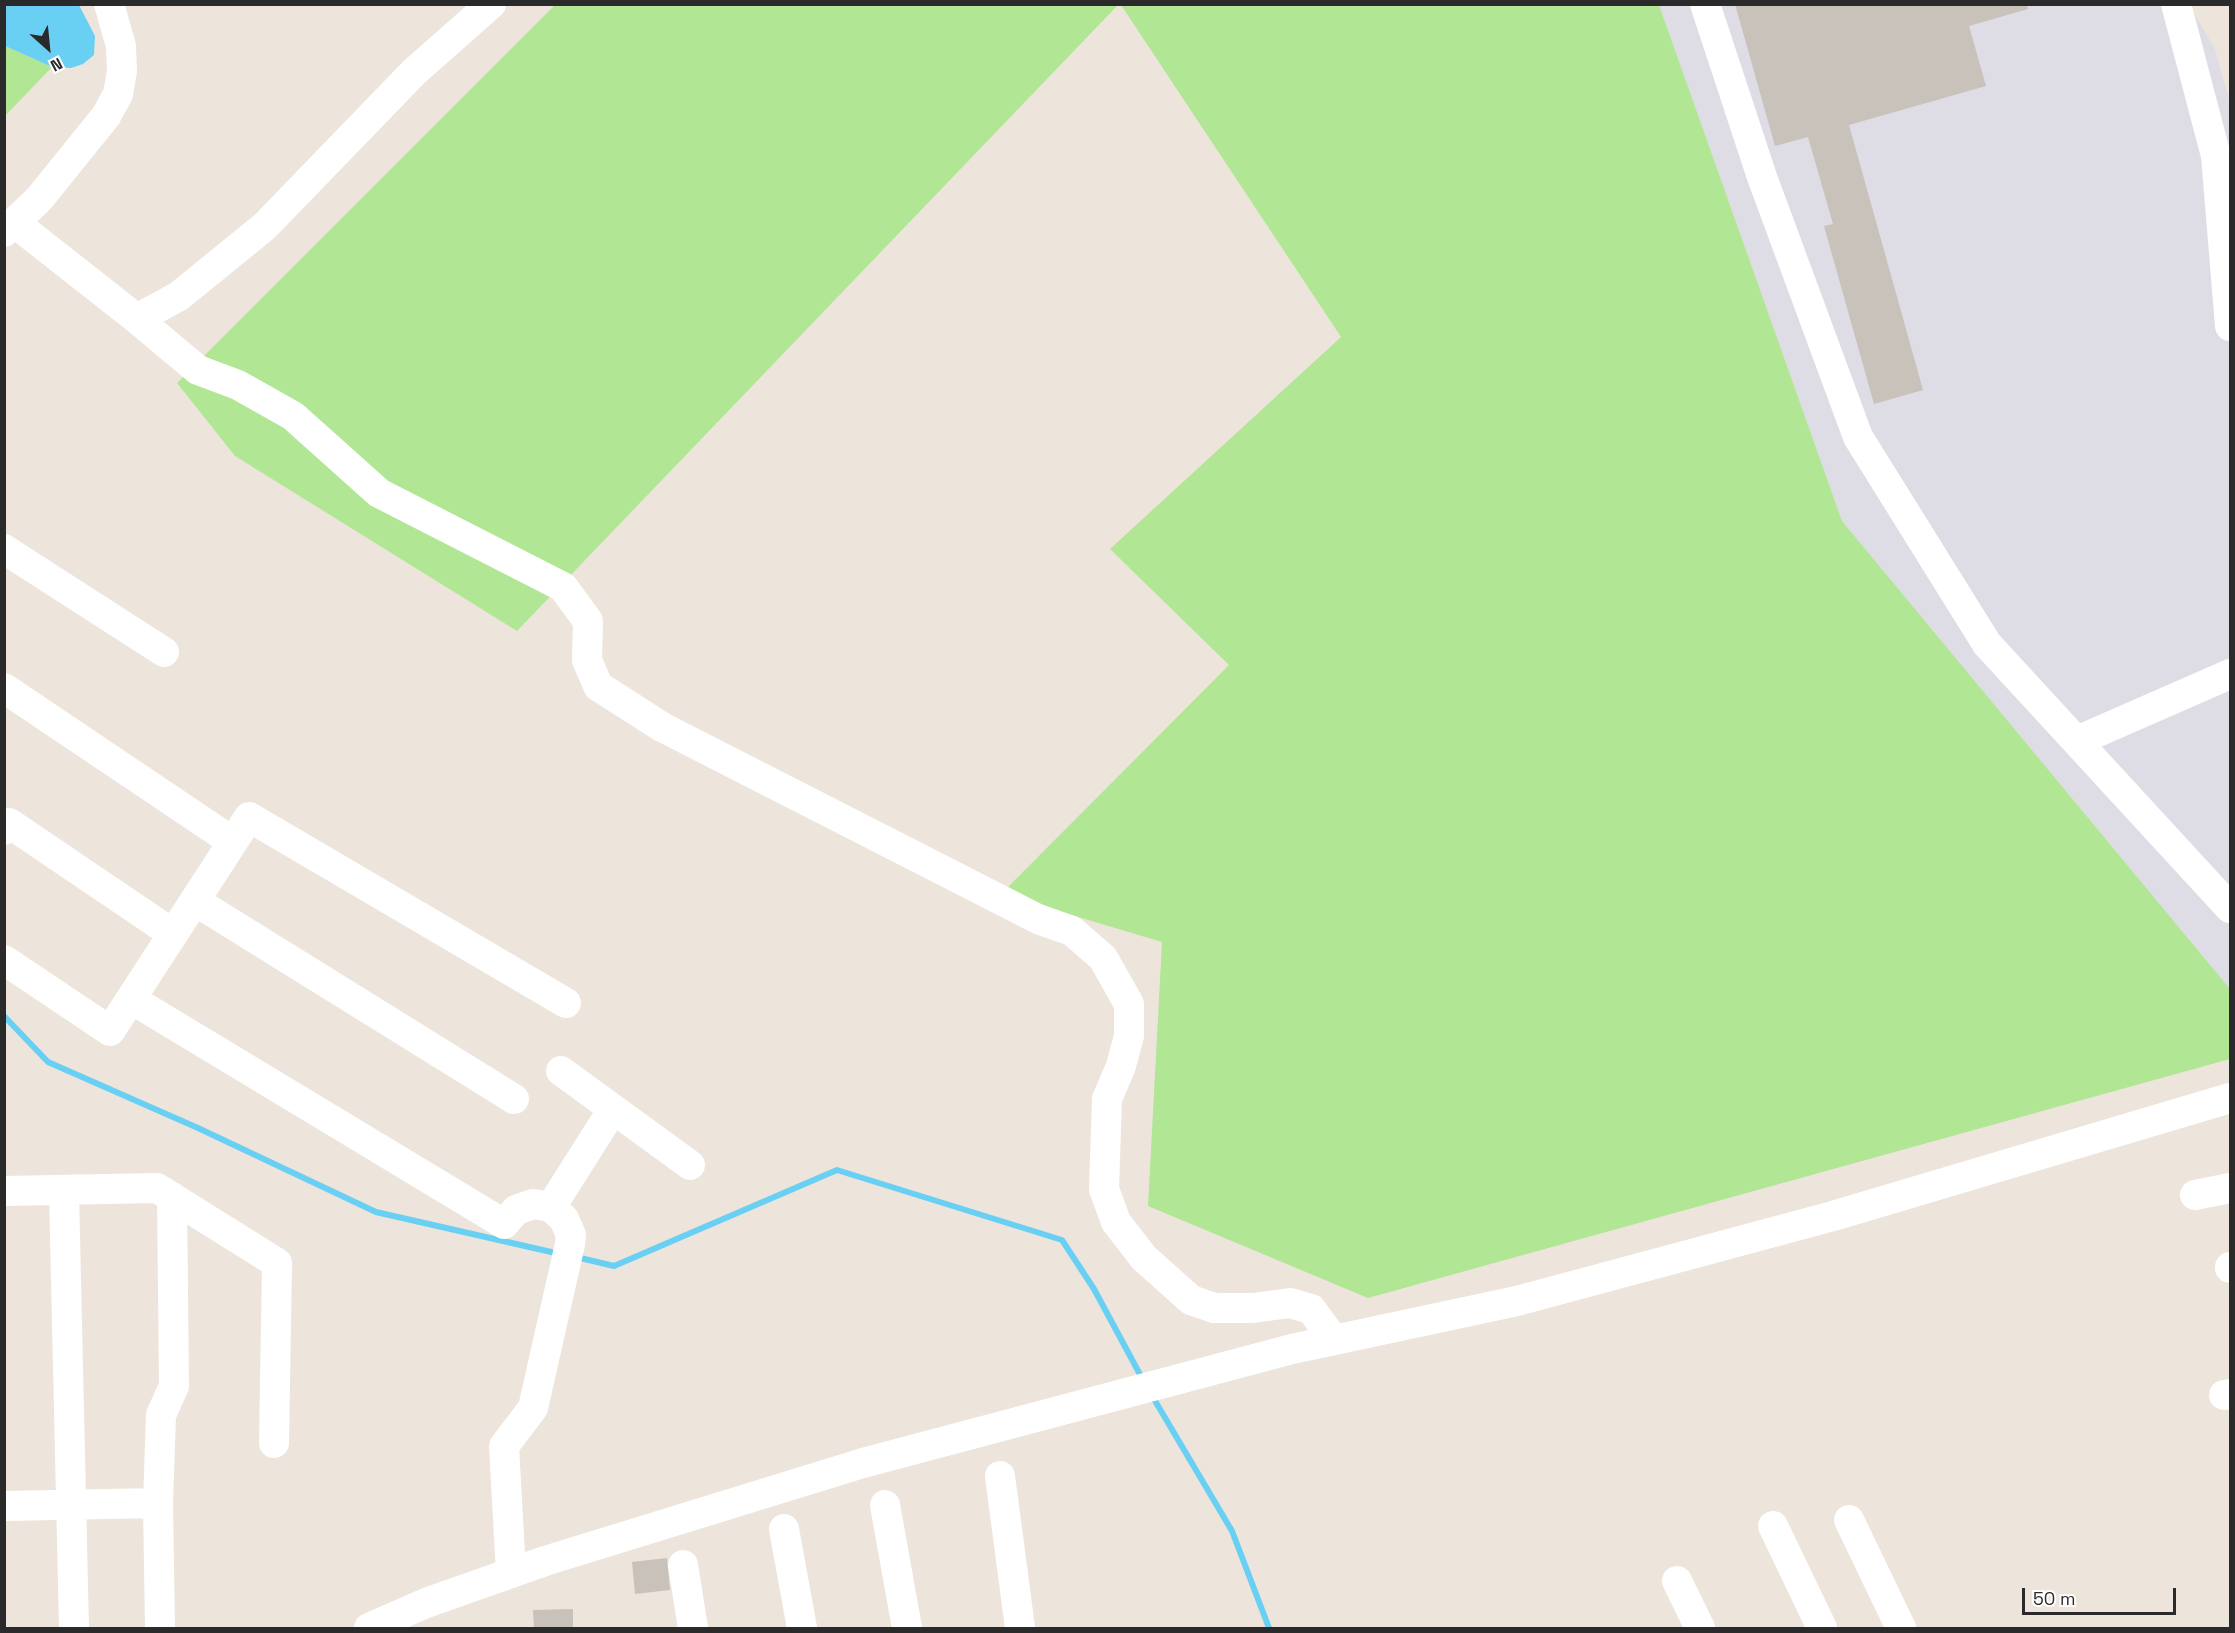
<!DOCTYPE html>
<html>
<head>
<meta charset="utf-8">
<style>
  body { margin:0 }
  #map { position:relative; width:2235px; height:1633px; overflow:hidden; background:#ede5db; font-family:"Space Grotesk",sans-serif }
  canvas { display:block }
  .frame { position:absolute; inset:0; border:6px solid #2a2a2a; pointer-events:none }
  .north { position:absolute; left:18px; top:18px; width:60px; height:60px; -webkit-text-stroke:4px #fff; paint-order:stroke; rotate:153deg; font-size:16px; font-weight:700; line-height:24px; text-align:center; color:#2a2a2a }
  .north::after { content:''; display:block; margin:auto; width:21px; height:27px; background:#2a2a2a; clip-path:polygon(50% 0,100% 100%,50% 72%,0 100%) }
  .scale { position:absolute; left:2022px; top:1588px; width:154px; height:27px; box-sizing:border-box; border:3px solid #2a2a2a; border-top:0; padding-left:8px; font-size:18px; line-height:21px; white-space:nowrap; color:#2a2a2a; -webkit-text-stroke:4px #fff; paint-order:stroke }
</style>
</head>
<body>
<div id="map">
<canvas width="2235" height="1633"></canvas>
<div class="frame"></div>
<div class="north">N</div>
<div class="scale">50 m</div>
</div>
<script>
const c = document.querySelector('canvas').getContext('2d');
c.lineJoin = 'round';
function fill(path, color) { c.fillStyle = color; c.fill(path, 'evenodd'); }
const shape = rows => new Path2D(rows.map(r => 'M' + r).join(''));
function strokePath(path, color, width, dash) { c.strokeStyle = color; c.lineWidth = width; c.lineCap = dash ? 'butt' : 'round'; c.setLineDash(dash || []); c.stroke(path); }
const industrial = shape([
  [1659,5,2189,5,2215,49,2230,103,2230,989,1842,521]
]);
const green = shape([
  [555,5,1118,5,517,631,235,456,177,383],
  [1121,5,1659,5,1842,521,2230,989,2230,1059,1368,1298,1148,1206,1162,942,1001,894,1229,665,1110,549,1341,337],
  [5,46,52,67,5,116]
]);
const water = shape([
  [5,4,79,5,95,36,94,55,83,64,71,68,52,67,5,46]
]);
const stream = shape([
  [4,1016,48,1062,198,1128,376,1212,560,1254],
  [576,1257,614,1266,837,1170,1062,1240,1094,1289,1143,1380],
  [1151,1394,1232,1531,1269,1628]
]);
const building = shape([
  [1735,4,2027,4,2028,9,1969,26,1986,86,1849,125,1923,390,1874,404,1824,226,1833,224,1808,137,1775,146],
  [667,1558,670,1590,635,1594,632,1562],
  [573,1609,573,1629,534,1629,533,1610]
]);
const minor = shape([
  [491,4,414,72,265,226,179,296,137,319,198,370,238,385,293,416,379,493,563,587,588,621,587,660,598,686,662,727,1038,919,1072,931,1103,958,1129,1004,1129,1036,1121,1066,1107,1099,1104,1189,1116,1222,1144,1258,1191,1300,1214,1308,1253,1308,1290,1303,1311,1309,1334,1340],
  [1705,4,1762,177,1858,437,1987,644,2230,908],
  [2176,4,2216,156,2230,326],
  [15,223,137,319],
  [4,232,39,199,106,116,118,94,122,71,121,46,109,4],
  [4,549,164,652],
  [4,688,233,842],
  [2077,741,2230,674],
  [4,830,9,823,173,934],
  [195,901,514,1099],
  [4,960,110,1031,249,817,566,1003],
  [131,999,504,1224,516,1210,533,1204,551,1207,564,1219,571,1235,570,1244,533,1408,504,1446,511,1573],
  [561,1071,690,1165],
  [4,1191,157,1188,277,1263,274,1443],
  [64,1191,74,1628],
  [2195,1195,2230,1188],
  [551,1207,613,1109],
  [2230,1268,2230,1267],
  [2224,1395,2230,1394],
  [1000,1476,1020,1628],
  [885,1505,907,1628],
  [4,1506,158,1503],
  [1849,1520,1901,1628],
  [1773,1526,1822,1628],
  [784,1529,802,1628],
  [683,1565,693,1628],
  [1677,1581,1700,1628],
  [160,1628,158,1503,161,1415,174,1386,172,1197],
  [369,1628,426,1603,545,1561,863,1463,1292,1349,1517,1301,1833,1216,2230,1098]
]);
fill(industrial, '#dedce5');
fill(green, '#b1e695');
fill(water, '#69d0f4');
strokePath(stream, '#69d0f4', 6);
fill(building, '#c8c2bb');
strokePath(minor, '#fff', 30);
</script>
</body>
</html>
